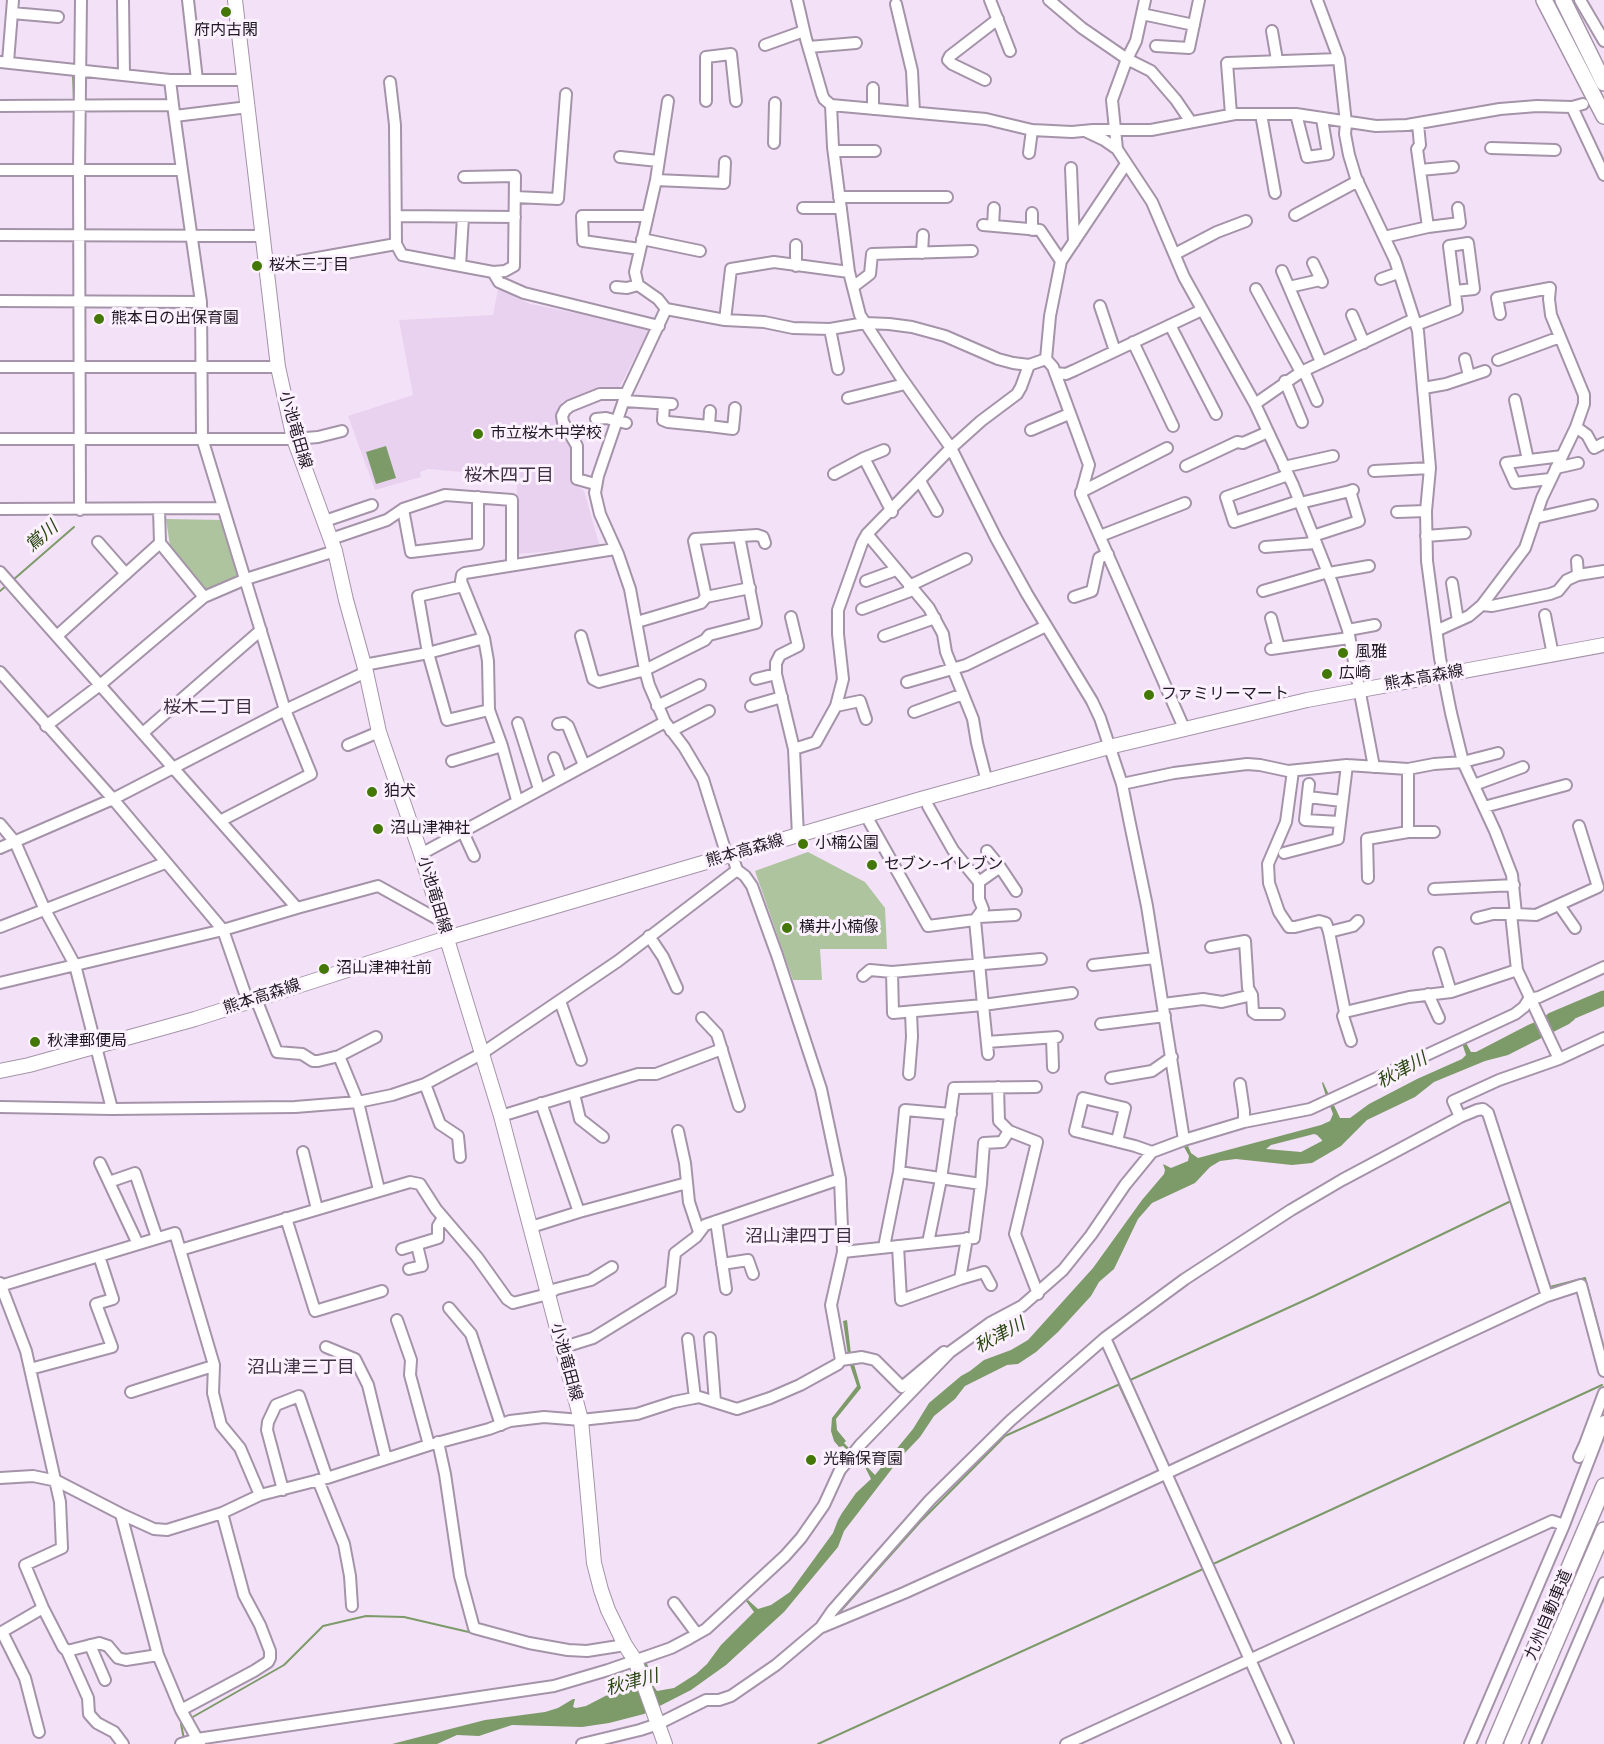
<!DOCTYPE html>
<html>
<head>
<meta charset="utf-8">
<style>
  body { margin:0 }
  canvas { display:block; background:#f3e1f8 }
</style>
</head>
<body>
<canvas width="1604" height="1744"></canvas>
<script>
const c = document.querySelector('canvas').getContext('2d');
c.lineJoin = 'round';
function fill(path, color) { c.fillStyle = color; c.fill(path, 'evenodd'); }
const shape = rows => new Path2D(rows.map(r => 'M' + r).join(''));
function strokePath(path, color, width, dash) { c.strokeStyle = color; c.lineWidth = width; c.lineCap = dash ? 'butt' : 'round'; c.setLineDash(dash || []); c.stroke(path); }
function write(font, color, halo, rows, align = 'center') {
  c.font = font + ' "Space Grotesk","Noto Sans JP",sans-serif'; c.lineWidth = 6; c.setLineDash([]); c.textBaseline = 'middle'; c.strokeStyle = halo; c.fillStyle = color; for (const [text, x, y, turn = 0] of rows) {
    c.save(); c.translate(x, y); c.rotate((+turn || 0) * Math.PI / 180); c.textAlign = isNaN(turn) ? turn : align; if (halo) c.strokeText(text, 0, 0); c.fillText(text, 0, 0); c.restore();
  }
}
const built = shape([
  [498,289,530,304,650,328,619,388,594,389,562,402,557,421,570,444,572,482,584,491,600,547,517,554,517,477,428,469,420,472,421,477,375,490,348,416,413,395,399,320,493,315]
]);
const green = shape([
  [166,519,222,520,241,578,202,592,170,546],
  [808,852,865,882,885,908,887,949,820,949,822,980,793,980,755,871]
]);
const water = shape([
  [386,446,396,478,376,484,366,452],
  [1566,1009,1575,1019,1569,1024,1508,1055,1485,1061,1434,1082,1415,1097,1367,1120,1341,1146,1312,1163,1292,1165,1236,1159,1220,1161,1210,1167,1195,1183,1152,1203,1138,1219,1114,1269,1099,1282,1091,1296,1058,1332,1036,1352,1018,1364,1007,1365,965,1386,955,1399,934,1416,920,1437,901,1457,844,1531,838,1547,784,1612,726,1665,691,1690,644,1714,609,1723,582,1727,512,1725,479,1736,457,1735,437,1744,392,1744,485,1720,545,1712,558,1708,573,1699,575,1699,573,1707,576,1708,586,1706,613,1692,636,1684,646,1676,644,1664,647,1663,652,1684,657,1691,674,1688,696,1674,707,1664,721,1645,754,1612,746,1601,748,1600,758,1609,771,1605,790,1592,833,1533,838,1520,842,1513,856,1493,871,1479,865,1467,843,1446,839,1447,834,1441,831,1431,832,1418,857,1386,849,1362,843,1321,847,1320,851,1354,861,1388,836,1419,837,1430,846,1441,844,1443,875,1475,913,1429,929,1403,961,1376,970,1371,984,1360,1011,1350,1028,1340,1093,1268,1142,1200,1164,1174,1165,1170,1163,1164,1171,1168,1188,1161,1189,1156,1184,1147,1188,1146,1191,1153,1198,1158,1321,1125,1330,1121,1333,1114,1325,1093,1322,1083,1323,1082,1340,1118,1350,1118,1369,1104,1417,1079,1462,1059,1466,1055,1462,1043,1465,1041,1471,1052,1476,1052,1528,1025],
  [1314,1134,1317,1135,1322,1140,1322,1141,1301,1152,1266,1149,1271,1145]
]);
const stream = shape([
  [73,75,74,102],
  [74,108,74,138],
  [74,400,74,387],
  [13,580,74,527],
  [0,591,6,586],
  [1550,1287,1585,1278,1599,1330],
  [1128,1381,1314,1296,1511,1201],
  [1119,1385,1158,1468],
  [1211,1565,1602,1385],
  [1203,1568,1216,1598],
  [838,1614,920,1522,1005,1436,1120,1384],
  [191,1718,284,1665,323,1626,366,1616,404,1617,473,1633],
  [183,1722,181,1724,184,1739],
  [818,1744,1203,1569,1187,1533]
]);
const river = shape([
  [1552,1020,1604,998]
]);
const minorTunnel = shape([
  [1544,1600,1576,1613]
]);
const minor = shape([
  [123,0,124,74],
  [188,0,197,80],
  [797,0,806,39,822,94,824,99,831,105,986,119,1032,130,1072,132,1093,130,1151,130,1235,114,1296,114,1376,126,1407,125,1500,109,1537,106,1572,107,1583,104],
  [990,0,1010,51],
  [1049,0,1082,28,1127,59,1112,100,1117,149,1152,202,1184,277,1255,404,1293,485,1332,583,1348,630,1374,767],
  [1145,0,1136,41,1127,59,1151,71,1176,100,1191,122],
  [1317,0,1339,59,1346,123,1345,134,1349,155,1356,178,1395,260,1418,331,1430,468,1426,511,1427,561,1440,658,1451,713,1463,762,1495,831,1512,875,1516,914,1511,914,1517,970,1559,1059],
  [1580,0,1604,41],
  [896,4,912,71,914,112],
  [12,13,58,17],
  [1142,14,1194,25],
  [1272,31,1277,60],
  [765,45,804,31],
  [1156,46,1189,48,1199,0],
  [809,47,856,43],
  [0,62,170,80,245,80],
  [8,62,13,0],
  [170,80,173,105],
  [985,80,952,64,948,60,950,56,998,19],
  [390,82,395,125,396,244,402,255,493,272,499,282,524,293,659,326],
  [873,88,873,109],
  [668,101,656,180,635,272,638,285,658,299,666,309,725,320,764,322,793,328,830,329,865,323,889,324,912,327,945,336,998,359,1013,363,1029,365,1046,359],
  [706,101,706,57,731,54,736,101],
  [831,105,833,147,849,272,860,315,900,376,951,448,996,538,1027,594,1092,701,1100,718,1122,784,1129,819,1147,906,1184,1140],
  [0,106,173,105,182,170],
  [1572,107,1604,175],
  [1231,114,1227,63,1339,59],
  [1261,114,1275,193],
  [1296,114,1307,157,1328,154,1322,119],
  [175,116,248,107],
  [1418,124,1420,145,1417,149,1428,227,1460,223,1458,208],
  [1087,132,1104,140,1117,149],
  [774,143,775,103],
  [1491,148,1555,150],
  [834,151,875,151],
  [1029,153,1032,130],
  [620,157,658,161],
  [1126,164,1061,261,1050,316,1046,359,1053,367,1089,465,1081,494,1184,728],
  [1071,168,1074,242],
  [0,170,182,170,201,302,202,438,285,710,311,774,220,821],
  [1420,170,1453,167],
  [464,177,515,176,514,266,505,271,493,272],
  [656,180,724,183,725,162],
  [515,197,558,199,566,94],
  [839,197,947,197],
  [803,208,841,208],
  [1032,213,1032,230],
  [1295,215,1358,181],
  [396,216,515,217],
  [983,225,1040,230,1061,261],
  [993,226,994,208],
  [0,235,263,236],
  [1384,237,1428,227],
  [642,239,700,251],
  [640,249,583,241,582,216,647,216],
  [922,253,923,235],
  [1175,254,1217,232,1246,221],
  [1313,263,1322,282],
  [460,266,463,217],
  [796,266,796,245],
  [267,267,396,244],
  [1282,271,1321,362],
  [1381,279,1398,273],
  [616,287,627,288,638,285],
  [853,287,870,274,872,254,972,251],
  [1289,287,1320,280],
  [1256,289,1301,372],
  [0,301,201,302],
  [1100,306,1115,351],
  [666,309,626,394,598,476,595,493,600,514,618,554,630,589,645,670,649,685,665,722,684,747,703,779,727,856],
  [1352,315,1364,343],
  [725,320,731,269,774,262,849,272],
  [1170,325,1216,414],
  [1416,325,1457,309,1449,246,1468,243,1474,289,1455,291],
  [830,329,838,369],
  [1133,342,1173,426],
  [1465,359,1469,376],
  [1498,360,1560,337],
  [0,367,278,367],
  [1304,371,1317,401],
  [1055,373,1066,374,1075,370,1202,310],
  [1285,381,1302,422],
  [1424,388,1446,384,1485,371],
  [848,398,905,384],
  [1515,400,1528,460],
  [624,401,672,404],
  [664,404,663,420,668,422,709,426,710,411],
  [1255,404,1301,372,1414,319],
  [596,419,606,418,626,423],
  [709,426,733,429,735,408],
  [1576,427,1587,435,1594,448,1604,443],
  [1031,430,1069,414],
  [0,439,294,439,318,437,342,431],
  [864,458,884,450],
  [1186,466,1237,442,1243,443,1268,432],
  [1284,467,1333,456],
  [1556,468,1578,463],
  [1374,471,1430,468],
  [834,474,864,458,892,512],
  [1288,475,1226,497,1234,522,1299,501],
  [1550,479,1515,483,1506,463,1562,456],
  [920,481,937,511],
  [595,484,577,479,577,446,563,422,562,416,565,410,570,406,600,394,626,394],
  [1081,492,1167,448],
  [1300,503,1350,491],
  [0,509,222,508],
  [159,509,160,543,204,597],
  [403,509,411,552,478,544,478,497],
  [80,510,79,170,81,0],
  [1397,512,1426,511],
  [1535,518,1592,505],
  [325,521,372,505],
  [867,534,929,608,943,634,946,652,973,719,977,743,987,782],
  [1100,536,1185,503],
  [1313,536,1359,521,1350,491,1353,490],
  [1426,536,1465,533],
  [331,539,387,520,403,509,445,495,512,500,512,564],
  [98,542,126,574],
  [1265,547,1315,543],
  [1577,561,1578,575,1604,571],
  [0,572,297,908],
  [1329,573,1369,566],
  [866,581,896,570],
  [1452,583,1458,621],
  [463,586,418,596,428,653,447,720,489,710],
  [909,586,966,559],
  [1263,591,1328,572],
  [706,597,750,588],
  [1074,597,1092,591,1099,558,1108,554],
  [1482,605,1492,606,1550,594,1558,591,1567,580,1578,575],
  [862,609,913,590],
  [1545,615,1553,655],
  [1271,618,1279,648],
  [637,622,701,603,706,597,694,541,695,539,757,535,763,537,765,543],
  [1348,630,1375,625],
  [1438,630,1469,616,1482,605,1525,548,1542,498,1576,427,1584,404,1584,395,1551,315,1549,299,1550,288,1497,298,1500,314],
  [58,635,160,543],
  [581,636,593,679,599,682,645,670,705,640,709,635,756,623,739,536],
  [884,636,935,618],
  [484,638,488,661,489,710,502,746,517,800],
  [1271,649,1349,638],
  [1354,655,1377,653],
  [364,665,428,653,484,638,461,581,462,575,465,573,615,549],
  [0,672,113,799,223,930,248,1002],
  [776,674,794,749,798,836],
  [756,679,776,674,776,663,780,655,798,646,791,617],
  [907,682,966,665,1046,626],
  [657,706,700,685],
  [751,706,782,697],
  [836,706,860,701,866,719],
  [914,712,963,694],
  [518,723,539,789],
  [558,724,564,723,568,726,584,765],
  [46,726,100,685,204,597,246,579,335,551],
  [671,731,709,711],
  [144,732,261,630],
  [348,745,379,732],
  [794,749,816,742,836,706,843,679,838,634,838,610,862,543,867,534,951,448,981,421,1017,394,1021,387,1029,365],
  [554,758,561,777],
  [452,761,502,746],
  [1293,771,1286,822,1268,864,1269,883,1279,912,1289,927,1295,927,1319,921,1326,923,1329,932],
  [1122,784,1174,773,1247,764,1260,765,1288,771,1347,765,1408,769,1434,764,1463,762,1498,753],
  [1309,784,1305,820,1339,822],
  [1474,785,1523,767],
  [1308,797,1342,801],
  [928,806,953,850,979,882,979,899,983,909,975,920],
  [1484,807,1566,785],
  [869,821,928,926,975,920,983,1005,1072,993],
  [0,824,15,842,45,910,75,965,112,1109],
  [462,830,474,856],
  [1408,832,1434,832],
  [0,848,113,799,285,710,366,672],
  [1284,853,1338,839,1347,765],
  [421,854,665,722],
  [735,864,737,870,745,876,752,886,777,955,821,1089,840,1179,843,1252,831,1305,841,1360],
  [1000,867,1016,891],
  [1368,878,1367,839,1408,832,1408,769],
  [979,882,1000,867,987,851],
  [1434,889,1514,885],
  [1559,905,1575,928],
  [1516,914,1536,915,1598,887,1579,826],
  [979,917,1015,915],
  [1477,918,1493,914,1511,914],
  [1358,921,1353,926,1329,932,1345,1012,1409,997,1451,992,1517,970],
  [0,927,165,863],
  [649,936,663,957,677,988],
  [1211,947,1245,941,1248,988,1252,995,1253,1012,1256,1014,1279,1014],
  [1439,953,1451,992],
  [1093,965,1155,958],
  [863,976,870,970,892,972],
  [0,983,223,930,297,908,378,886,441,921],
  [1428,994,1439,1018],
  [256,999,277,1052,302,1054,313,1061,318,1061,339,1056,376,1037],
  [1529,999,1539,997,1604,967],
  [560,1001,581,1060],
  [1163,1004,1203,999,1222,1002,1252,995],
  [1345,1012,1343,1016,1351,1041],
  [702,1018,717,1034,739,1106],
  [1101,1024,1165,1016],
  [1052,1038,1053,1067],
  [987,1042,1057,1037],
  [988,1054,983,1005,893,1013,892,972,1041,959],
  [339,1056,358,1102,379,1190],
  [909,1074,912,1037,911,1012],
  [1111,1078,1152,1071,1172,1057],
  [425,1084,440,1124,458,1136,460,1157],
  [1240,1084,1244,1111,1244,1122],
  [998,1087,999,1121,1009,1131,1037,1142,1015,1234,1038,1294],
  [574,1094,580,1119,603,1137],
  [541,1103,579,1212],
  [0,1107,112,1109,295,1107,358,1102,392,1095,425,1084,481,1054,618,961,737,870],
  [501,1116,638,1074,656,1074,722,1049],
  [678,1131,685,1163,689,1202,699,1232],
  [1117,1141,1125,1108,1083,1098,1075,1131,1135,1146,1152,1152],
  [303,1152,317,1209],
  [100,1163,138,1244],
  [899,1172,981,1184],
  [109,1182,135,1173,157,1238],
  [286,1218,315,1311,382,1291],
  [716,1221,726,1289],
  [531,1227,579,1212,687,1183],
  [928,1243,941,1179,954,1088,1036,1087],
  [898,1246,901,1300,960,1279,984,1272,991,1285],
  [884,1247,899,1172,905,1110,951,1114],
  [402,1249,438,1238,438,1226,443,1218],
  [180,1250,410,1182,420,1184,436,1209,477,1257,507,1299,513,1303,548,1294,556,1289,591,1280,612,1267],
  [843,1252,974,1238,981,1184,984,1143,1002,1142,1009,1131],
  [722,1264,748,1260,753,1274],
  [409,1269,422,1266,417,1245],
  [960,1279,967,1238],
  [0,1283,26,1351,60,1502,62,1548,25,1565,43,1608,63,1647,67,1651,99,1643,108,1646,118,1658,126,1660,158,1655],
  [0,1286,175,1233,214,1365,213,1393,221,1425,240,1448,260,1495],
  [1547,1296,1488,1113,1483,1109,1477,1110,1460,1117,1453,1101,1499,1080,1559,1059,1604,1038],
  [449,1308,471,1334,501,1425],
  [397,1320,411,1360,410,1375,429,1445],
  [710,1338,715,1402],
  [1105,1338,1288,1744],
  [688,1339,695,1398],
  [326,1347,355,1359,368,1385,386,1459],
  [561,1348,593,1338,671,1290,675,1253,696,1237,705,1225,840,1179],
  [30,1369,112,1347,96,1304,113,1299,99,1256],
  [131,1392,213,1366],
  [438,1442,445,1474,460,1576,474,1628,529,1643,568,1650,587,1651,625,1645],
  [1593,1450,1585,1444,1604,1393],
  [1579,1457,1585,1444],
  [0,1478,33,1476,57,1481,121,1514,154,1529,167,1530,222,1513,260,1495,327,1478,429,1445,489,1429,510,1421,544,1417,581,1420,637,1414,674,1402,699,1397,737,1409,770,1398,800,1385,838,1364,841,1360,862,1357,875,1360,902,1387,944,1352],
  [318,1480,344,1544,350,1576,352,1606],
  [283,1490,267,1430,268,1422,276,1405,299,1396,327,1478],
  [121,1514,158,1655,181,1710,200,1744],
  [674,1603,697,1634],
  [822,1627,904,1593,1096,1506,1547,1296,1581,1285,1604,1371],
  [2,1632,25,1678,39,1732],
  [0,1633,43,1608],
  [90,1645,105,1680],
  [67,1651,88,1698,89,1714,97,1723,114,1732,123,1744],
  [181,1710,254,1671,268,1662,270,1658,270,1651,260,1625,244,1595,222,1513],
  [181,1744,197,1739,554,1686,608,1670,671,1648,690,1638,706,1629,785,1556,801,1538,824,1505,840,1470,861,1444,950,1352,990,1323,1022,1306,1063,1270,1091,1235,1125,1185,1152,1152,1184,1140,1244,1122,1310,1109,1515,1014,1524,1007,1529,999],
  [582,1744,640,1730,658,1724,706,1700,719,1700,731,1696,776,1665,821,1627,832,1611,930,1500,1010,1421,1105,1338,1185,1279,1291,1210,1342,1180,1460,1117],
  [1066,1744,1552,1521,1564,1525],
  [1470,1744,1564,1525,1604,1421],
  [1535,1744,1604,1583]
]);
const major = shape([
  [235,0,278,367,294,439,335,551,346,600,366,672,379,732,421,854,501,1116,548,1294,581,1420,594,1563,601,1590,608,1610,625,1645,635,1660,665,1744],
  [0,1071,29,1065,195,1019,447,938,921,799,1109,747,1307,700,1604,645]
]);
const highway = shape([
  [1544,0,1604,116],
  [1563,0,1604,83],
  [1494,1744,1604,1486],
  [1512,1744,1604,1530]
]);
const markers = [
  [226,12,6,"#437807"],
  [257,266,6,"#437807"],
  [99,319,6,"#437807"],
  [478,434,6,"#437807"],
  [1343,653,6,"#437807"],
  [1327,674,6,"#437807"],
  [1149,695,6,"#437807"],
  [372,792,6,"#437807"],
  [378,829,6,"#437807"],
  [803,844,6,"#437807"],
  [872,865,6,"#437807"],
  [787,928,6,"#437807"],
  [324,969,6,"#437807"],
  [35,1042,6,"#437807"],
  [811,1460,6,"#437807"]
];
const poiNames = [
  ["府内古閑",226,31,"center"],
  ["桜木三丁目",269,266],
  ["熊本日の出保育園",111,319],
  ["市立桜木中学校",490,434],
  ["風雅",1355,653],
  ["広崎",1339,674],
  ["ファミリーマート",1161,695],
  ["狛犬",384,792],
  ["沼山津神社",390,829],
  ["小楠公園",815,844],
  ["セブン-イレブン",884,865],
  ["横井小楠像",799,928],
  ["沼山津神社前",336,969],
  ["秋津郵便局",47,1042],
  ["光輪保育園",823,1460]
];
const streetNames = [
  ["小池竜田線",295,430,74],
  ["熊本高森線",1424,678,-10],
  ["熊本高森線",745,851,-16],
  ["小池竜田線",434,895,73],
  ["熊本高森線",262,997,-18],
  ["小池竜田線",566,1362,75],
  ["九州自動車道",1549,1615,-67]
];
const neighbourhoodNames = [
  ["桜木四丁目",509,476],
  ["桜木二丁目",208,708],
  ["沼山津四丁目",799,1237],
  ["沼山津三丁目",301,1368]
];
const waterNames = [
  ["鴬川",42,537,-41],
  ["秋津川",1402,1071,-29],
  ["秋津川",1000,1336,-28],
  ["秋津川",632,1683,-15]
];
fill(built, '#e9d2ef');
fill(green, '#adc49e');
fill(water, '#7d9a69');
strokePath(stream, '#7d9a69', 2);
strokePath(river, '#7d9a69', 15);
strokePath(minorTunnel, '#c9b9cd', 10, [10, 5]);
strokePath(minor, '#a594a9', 14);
strokePath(major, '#a594a9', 16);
strokePath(highway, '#a594a9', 18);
strokePath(minor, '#fff', 10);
strokePath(major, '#fff', 14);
strokePath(highway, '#fff', 15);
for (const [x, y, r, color] of markers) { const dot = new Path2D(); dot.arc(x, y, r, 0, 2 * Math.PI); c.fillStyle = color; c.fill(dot); strokePath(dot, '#fcf1ff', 2); }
write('16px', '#201a22', '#fcf1ff', poiNames, 'left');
write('16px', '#201a22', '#fcf1ff', streetNames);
write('18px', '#3f3143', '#fcf1ff', neighbourhoodNames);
write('italic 18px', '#2a4712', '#fcf1ff', waterNames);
</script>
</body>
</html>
